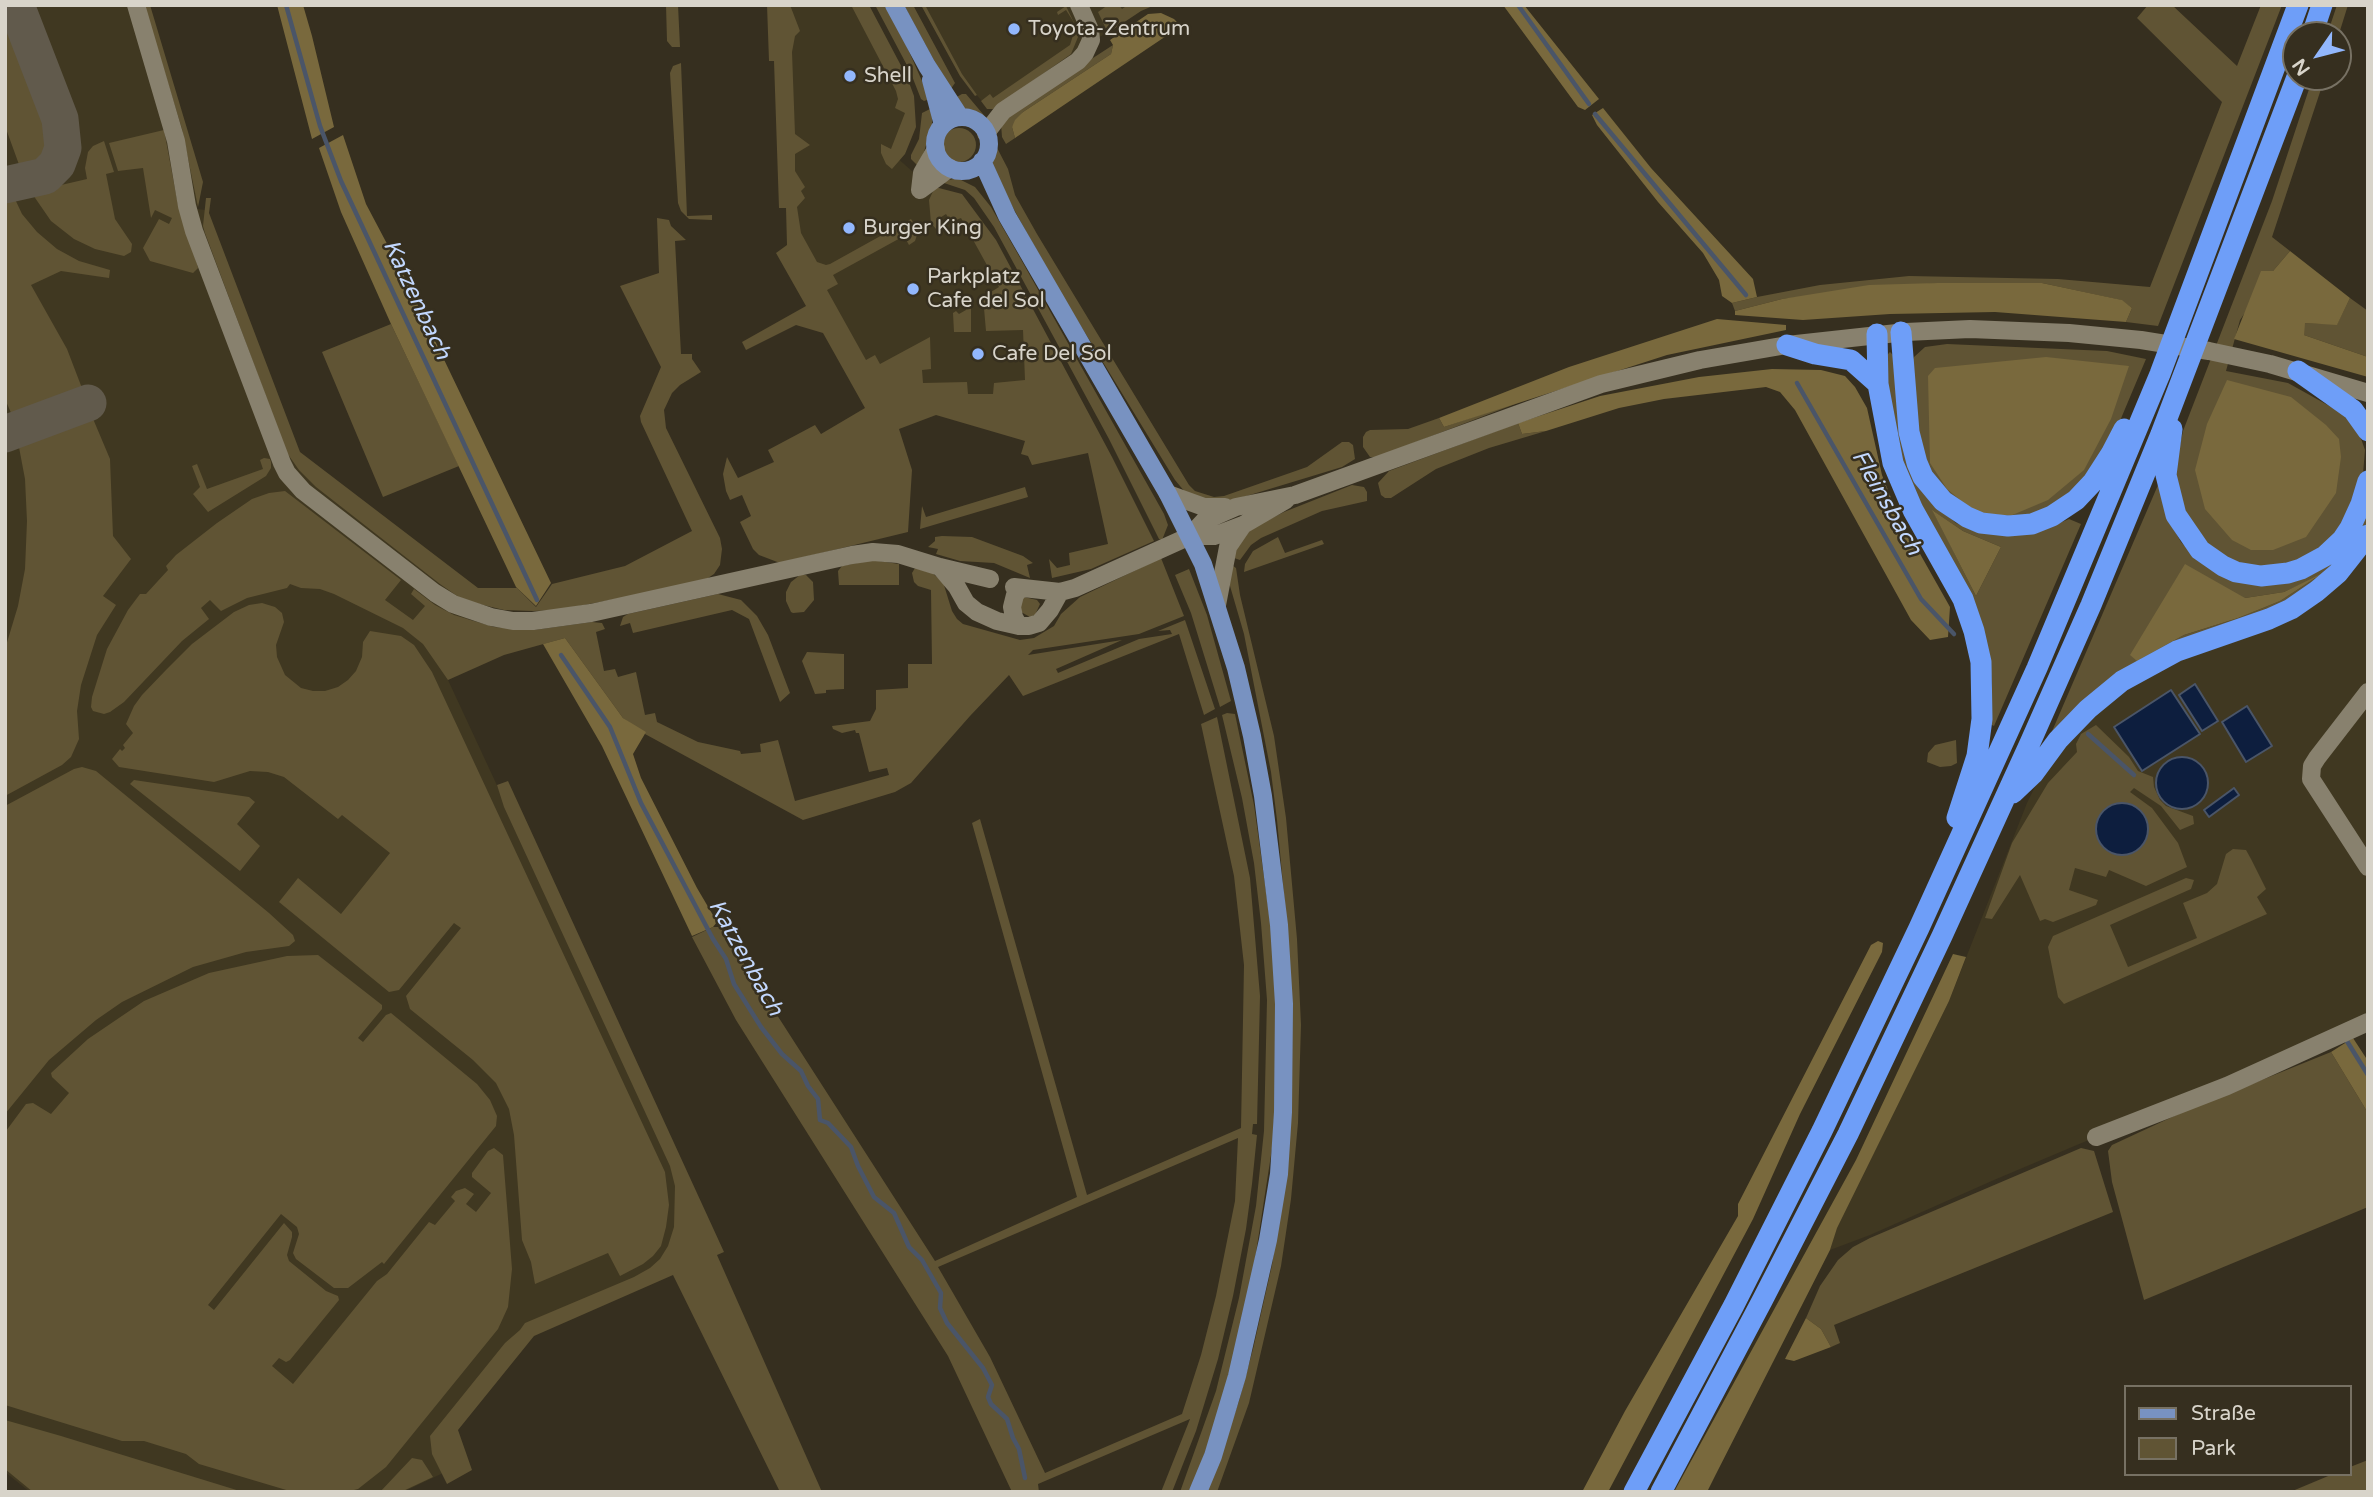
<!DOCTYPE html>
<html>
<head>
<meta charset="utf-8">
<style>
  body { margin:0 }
  #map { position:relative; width:2373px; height:1497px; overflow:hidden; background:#362f1f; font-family:"Varela Round",sans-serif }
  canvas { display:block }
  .frame { position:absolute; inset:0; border:7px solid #d8d4ca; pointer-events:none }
  .legend { position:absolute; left:2124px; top:1385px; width:228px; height:91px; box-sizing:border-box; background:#362f1f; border:2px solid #777163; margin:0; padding:9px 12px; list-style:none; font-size:21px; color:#d8d4ca }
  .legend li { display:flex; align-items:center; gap:14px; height:35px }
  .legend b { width:35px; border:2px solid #777163 }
  .north { position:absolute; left:2282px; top:21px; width:70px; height:70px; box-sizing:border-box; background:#362f1f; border:2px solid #777163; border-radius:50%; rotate:235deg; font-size:19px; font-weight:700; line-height:28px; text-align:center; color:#d8d4ca }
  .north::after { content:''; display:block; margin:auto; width:24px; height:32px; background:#92b7fd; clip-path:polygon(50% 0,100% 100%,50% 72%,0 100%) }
</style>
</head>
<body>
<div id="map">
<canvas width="2373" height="1497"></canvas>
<div class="frame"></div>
<ul class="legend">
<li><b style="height:9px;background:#7892c1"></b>Straße</li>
<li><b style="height:19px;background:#605434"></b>Park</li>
</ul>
<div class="north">N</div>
</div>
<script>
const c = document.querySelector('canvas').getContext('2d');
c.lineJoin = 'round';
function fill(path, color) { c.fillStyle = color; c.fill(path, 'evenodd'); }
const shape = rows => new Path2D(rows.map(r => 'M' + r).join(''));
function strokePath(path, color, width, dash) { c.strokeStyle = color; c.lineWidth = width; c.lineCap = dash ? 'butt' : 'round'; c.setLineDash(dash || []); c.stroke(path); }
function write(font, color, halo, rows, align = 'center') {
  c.font = font + ' "Varela Round",sans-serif'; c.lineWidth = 5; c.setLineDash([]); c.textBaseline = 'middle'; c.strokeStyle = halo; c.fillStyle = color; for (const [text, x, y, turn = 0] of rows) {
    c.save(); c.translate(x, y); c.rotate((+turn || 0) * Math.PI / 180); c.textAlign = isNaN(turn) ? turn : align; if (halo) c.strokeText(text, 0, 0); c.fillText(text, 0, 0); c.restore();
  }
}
const built = shape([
  [5,5,146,5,200,182,197,209,205,210,224,255,298,455,477,590,448,680,708,1239,703,1253,532,1325,446,1433,460,1465,403,1492,30,1492,5,1472],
  [786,5,864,5,911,96,895,156,948,203,966,206,1092,436,865,376,796,255],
  [921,5,1150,5,988,108,960,76],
  [2368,535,2368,1022,1994,1180,1870,1235,1830,1250,1836,1228,1949,1001,2027,803,2058,740,2088,709]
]);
const green = shape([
  [144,5,150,5,203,182,198,207,182,129],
  [666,5,678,5,680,47,672,47,667,41],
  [767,5,790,5,800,31,795,36,792,52,795,134,810,145,795,154,795,171,805,187,801,191,805,198,797,207,801,233,817,262,826,265,830,264,911,219,916,227,917,235,915,241,909,245,904,236,833,275,838,284,827,290,866,360,875,355,880,364,930,337,931,369,922,370,923,383,967,382,968,394,993,394,994,383,1025,380,1023,330,986,331,983,297,999,287,961,218,951,222,946,214,938,219,943,227,940,229,936,229,931,223,929,200,935,187,962,194,996,240,1112,457,1154,541,1091,569,1052,578,1049,559,1057,568,1070,565,1069,553,1108,544,1088,453,1032,465,1028,456,1021,454,1025,441,936,415,899,429,912,470,908,532,780,563,759,555,753,549,740,522,751,516,742,495,730,500,726,491,723,474,727,457,738,478,774,462,768,450,815,425,821,434,865,408,823,333,796,325,746,350,742,342,806,306,776,253,787,245,786,208,779,208,774,61,769,61],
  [851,5,869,5,907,77,914,96,916,127,905,154,892,169,886,164,881,153,881,144,891,149,905,113,895,108,898,99,896,91],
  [875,5,885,5,907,47,930,99,924,101,921,99,910,71],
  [904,5,913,5,955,83,950,90],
  [921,5,925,5,962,74,977,95,975,96,960,76],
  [1108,5,1119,5,1122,9,1128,5,1155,5,1141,11,1108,33,1098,12],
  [2148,5,2172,5,2237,66,2261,5,2282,5,2158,326,2126,322,2132,308,2121,300,2042,283,1937,283,1782,299,1735,311,1732,303,1757,297,1820,285,1909,276,2058,279,2150,287,2222,102,2137,18],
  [2337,5,2348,5,2338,37,2327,35],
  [1066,6,1077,29,1078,37,1071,54,993,109,987,109,981,101,990,94,993,98,1070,45,1075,29,1073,21,1066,10,1058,15,1057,12],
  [5,20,41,118,48,145,39,160,21,170,5,126],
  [1113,45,1111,54,1023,112,1012,127,1015,138,1006,144,1002,137,1001,124,1022,104],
  [681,63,687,216,712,215,712,220,689,219,681,211,678,203,670,73,673,66],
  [2313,77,2325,77,2272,237,2290,251,2273,271,2240,320,2226,371,2288,383,2342,413,2358,430,2365,450,2363,474,2350,516,2318,554,2271,572,2217,558,2181,518,2175,468,2183,431,2272,201],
  [962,94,966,94,988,120,985,123,971,113,964,111,955,98],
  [932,108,932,127,919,167,911,159,911,155,919,139,922,113],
  '942 145a17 17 0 1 1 34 0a17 17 0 1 1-34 0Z',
  [164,130,178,205,197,264,198,268,193,273,150,261,143,248,159,219,169,224,172,218,155,210,151,218,143,168,118,171,109,143],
  [104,141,114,172,106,174,115,219,132,244,131,252,124,256,95,249,74,239,51,221,31,192,87,179,85,168,88,152,93,146],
  [994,142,1008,169,1015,195,1037,234,1189,485,1195,491,1214,497,1224,496,1307,467,1342,442,1349,442,1353,445,1355,459,1342,467,1230,501,1217,503,1185,492,1175,480,1065,300,1028,235,992,169],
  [957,178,975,187,991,207,1023,263,1164,514,1168,525,1162,540,1159,539,1109,439,994,227,974,198,965,190,941,182],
  [14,197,22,214,37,232,57,249,79,261,110,270,109,278,61,271,31,285,67,349,85,396,15,422,5,399,5,199],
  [206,198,211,198,209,213,300,452,478,588,517,588,536,607,552,584,625,566,692,531,641,422,640,416,661,367,620,286,659,273,657,218,669,220,671,226,686,240,675,241,681,354,692,354,692,359,701,372,680,385,672,393,664,410,666,428,720,538,722,549,720,565,714,574,705,580,626,597,558,610,533,611,504,610,479,604,460,598,440,584,316,487,299,470,287,453,205,233,203,226],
  [2350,298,2368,311,2368,357,2304,335,2304,323,2337,324],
  [969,305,971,308,971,332,954,332,953,313,956,311,959,314,966,310,965,307],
  [391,324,459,466,383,497,322,352],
  [1947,344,2107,351,2146,359,2109,447,2081,487,2031,518,1957,507,1922,460,1909,368,1914,357,1925,347],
  [1890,352,1893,355,1935,505,1956,523,1979,533,2036,533,2069,519,2081,524,1994,726,1990,724,1992,683,1989,655,1901,463,1888,392,1887,355],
  [1933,511,1963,531,2001,547,1976,596],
  [1549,391,1377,457,1370,457,1363,447,1363,437,1366,432,1370,430,1408,429,1439,418,1444,427],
  [91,414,110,459,113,536,131,559,103,596,116,605,97,635,81,685,77,711,79,739,71,757,62,765,5,796,5,649,18,606,25,569,27,521,25,479,18,442],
  [1518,423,1522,434,1546,431,1489,448,1436,469,1391,498,1385,498,1381,495,1378,483,1389,471],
  [264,458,270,459,271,462,271,468,266,476,208,512,193,494,200,487,192,466,197,464,207,489,263,469,260,460],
  [1352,485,1364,487,1367,492,1367,501,1322,511,1261,538,1251,545,1240,560,1231,557,1249,531,1260,524,1284,512],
  [2158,485,2170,523,2181,542,2197,559,2261,585,2283,584,2306,577,2368,505,2368,521,2358,539,2294,601,2208,635,2050,736],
  [2317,577,2280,601,2238,618,2184,635,2137,660,2131,655,2245,598,2284,592],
  [1025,487,1028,497,920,529,922,506,926,517],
  [285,491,401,580,385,600,413,620,425,606,411,594,414,589,435,605,454,615,494,627,534,630,592,622,602,623,605,629,596,632,604,671,615,669,618,677,636,672,645,715,655,713,657,722,698,742,740,751,741,754,761,752,760,744,778,740,795,801,889,775,887,768,869,772,859,733,856,733,855,730,842,733,833,729,832,726,870,721,876,709,876,690,908,688,908,664,932,664,931,590,918,586,914,582,912,573,915,568,932,573,943,582,952,611,957,619,963,624,1020,640,1034,638,1054,626,1061,614,1080,597,1161,558,1184,616,1139,634,1033,650,1028,655,1122,640,1056,669,1058,673,1139,639,1172,634,1170,630,1158,631,1185,620,1215,709,1204,715,1179,634,1023,696,1009,675,970,716,911,783,895,792,803,820,645,734,623,718,565,638,504,655,448,680,423,644,403,628,334,594,320,589,301,588,290,584,287,588,247,598,221,611,210,600,201,608,209,619,182,641,124,702,110,712,104,714,93,711,91,707,92,697,107,649,128,610,140,594,146,594,168,570,166,566,176,555,217,523,252,499,269,493],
  [942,536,972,537,1023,556,1033,563,1027,565,1030,578,994,563,960,561,936,554,938,549,928,547,935,541,935,537],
  [1278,537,1285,553,1322,540,1324,544,1244,572,1245,564,1253,551],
  [872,560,899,564,899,585,839,585,838,571,842,566],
  [1229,563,1236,568,1240,595,1274,736,1286,818,1297,939,1301,1025,1298,1123,1291,1199,1281,1266,1249,1403,1217,1492,1207,1492,1239,1401,1253,1349,1272,1265,1282,1197,1292,1074,1288,938,1277,820,1271,772,1244,634,1230,586],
  [1189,569,1207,615,1231,701,1220,707,1191,613,1175,575],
  [800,575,806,575,813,582,814,600,804,612,793,613,791,612,786,601,786,592,791,582],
  [718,594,741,600,757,616,768,635,790,693,780,702,749,619,732,610,633,633,630,623,620,626,623,617,628,614],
  [1024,597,1037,600,1040,604,1035,615,1030,617,1021,612,1018,602],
  [262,603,275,607,282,613,284,622,276,645,277,657,285,675,301,688,313,691,325,691,338,687,348,680,356,671,362,657,363,642,370,631,401,636,414,645,432,672,665,1172,669,1205,666,1227,661,1246,653,1256,643,1264,620,1276,608,1253,535,1284,531,1262,522,1240,514,1135,509,1109,496,1083,473,1060,410,1009,406,996,461,928,454,923,399,990,389,992,279,902,298,878,341,914,390,853,342,815,338,819,284,777,268,772,250,771,214,782,119,767,112,759,120,749,122,751,125,748,123,745,133,733,126,724,134,706,142,695,166,670,192,644,234,612,249,605],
  [807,652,844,654,844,689,826,690,826,693,815,694,802,661],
  [1227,713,1235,714,1254,805,1274,949,1277,1054,1273,1142,1249,1298,1236,1350,1213,1430,1191,1492,1180,1492,1216,1391,1239,1298,1256,1206,1264,1131,1267,1000,1261,923,1254,863,1242,798,1222,715],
  [1217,717,1250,878,1260,996,1257,1124,1253,1124,1252,1134,1257,1135,1252,1184,1246,1229,1233,1296,1218,1359,1196,1431,1172,1492,1161,1492,1190,1419,1038,1484,1039,1492,1012,1492,948,1356,736,1020,692,937,713,927,727,927,725,934,935,1261,1077,1197,972,823,980,819,1087,1195,1241,1128,1244,965,1234,876,1201,724],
  [1238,1138,1235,1201,1216,1296,1201,1355,1182,1414,1045,1473,990,1357,938,1267],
  [2096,725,2129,757,2138,771,2153,777,2154,787,2160,800,2166,806,2193,816,2194,824,2180,830,2161,806,2134,788,2130,792,2152,808,2178,843,2187,867,2146,886,2109,870,2106,877,2075,868,2069,890,2098,900,2096,905,2053,922,2045,919,2040,921,2020,875,1992,919,1985,918,2012,843,2048,783,2077,752,2076,744,2081,734],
  [2117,803,2146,818,2148,824,2148,829,2133,853,2127,855,2116,854,2096,834,2097,822,2102,812],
  [1956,740,1957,763,1951,766,1940,767,1927,762,1928,753,1935,745],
  [82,767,96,771,269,913,293,935,295,941,289,946,246,952,193,967,122,1002,96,1020,49,1060,5,1114,5,806,74,769],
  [134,780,249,797,255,802,237,824,260,846,240,871,130,784],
  [508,781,724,1252,717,1255,822,1492,780,1492,673,1275,534,1336,458,1430,472,1470,447,1484,432,1454,430,1436,505,1343,520,1330,525,1323,634,1277,650,1268,660,1259,668,1246,674,1227,675,1186,670,1166,504,807,497,785],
  [2233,849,2246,850,2251,859,2266,889,2257,897,2267,914,2064,1004,2058,997,2048,947,2053,936,2186,878,2194,880,2191,889,2110,925,2128,967,2197,938,2183,903,2207,893,2217,884,2226,854],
  [318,955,382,1005,382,1009,358,1038,363,1042,386,1015,391,1013,477,1084,490,1100,497,1116,496,1126,384,1264,382,1262,348,1288,334,1288,296,1259,293,1253,299,1234,297,1227,281,1214,208,1305,214,1310,284,1223,292,1232,292,1237,287,1255,289,1261,326,1291,338,1296,339,1300,290,1360,286,1362,279,1358,272,1366,293,1384,377,1281,387,1274,429,1222,435,1225,455,1201,451,1197,456,1191,465,1188,474,1194,466,1204,476,1212,491,1193,472,1177,472,1173,488,1151,494,1148,503,1155,512,1269,508,1307,498,1329,386,1467,358,1489,346,1492,293,1492,199,1464,186,1454,144,1441,122,1441,5,1405,6,1131,26,1104,33,1103,51,1114,69,1093,52,1077,51,1073,88,1039,144,1001,209,973,287,956],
  [2331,1052,2368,1113,2368,1207,2144,1300,2112,1182,2108,1151,2112,1145,2185,1111],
  [2081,1148,2094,1151,2113,1212,1834,1325,1840,1343,1831,1347,1821,1329,1806,1318,1820,1286,1838,1260,1853,1247,1870,1238],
  [5,1420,61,1436,243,1492,33,1492,5,1469],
  [412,1458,422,1460,433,1477,401,1492,380,1492],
  [2368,1460,2368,1492,2290,1492,2333,1474,2350,1474,2350,1467]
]);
const forest = shape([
  [277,5,303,5,312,36,334,127,312,139],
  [1503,5,1524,5,1599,99,1585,110,1578,107],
  [1161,13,1174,19,1181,26,1015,138,1012,127,1015,120,1023,112,1111,54,1113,45,1110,40,1148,14],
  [1603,108,1651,168,1753,279,1757,297,1732,303,1722,296,1719,280,1703,253,1658,202,1597,125,1592,115],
  [343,135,366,204,404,276,551,583,536,606,516,587,391,324,341,212,319,148],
  [2290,251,2350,298,2337,325,2305,323,2304,335,2368,357,2368,377,2234,339,2261,271,2273,271],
  [1937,283,2042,283,2122,300,2132,308,2126,322,1995,312,1890,314,1803,320,1735,315,1735,311,1782,299,1869,285],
  [1717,319,1786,325,1786,330,1667,355,1444,427,1439,418,1569,367],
  [2046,357,2129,366,2111,419,2084,470,2048,500,2010,516,1976,513,1947,489,1930,463,1928,376,1935,368],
  [1772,369,1821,370,1845,376,1855,387,1867,408,1882,475,1897,513,1950,607,1948,637,1930,640,1911,620,1795,410,1780,392,1766,387,1664,399,1619,408,1546,431,1522,434,1518,423,1600,396,1699,377],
  [2227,380,2291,397,2326,425,2339,439,2341,457,2336,493,2306,537,2273,550,2251,550,2232,540,2205,509,2195,470,2207,424],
  [1932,510,1963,531,2001,547,1976,596],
  [2185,564,2245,598,2284,592,2323,573,2280,601,2238,618,2184,635,2137,661,2130,655],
  [565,638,623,718,646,732,633,754,641,778,697,888,717,922,713,927,692,936,602,746,543,644],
  [1878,941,1883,943,1882,952,1800,1114,1753,1219,1608,1492,1582,1492,1625,1411,1738,1216,1738,1204,1871,945],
  [1953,954,1966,957,1949,1001,1837,1228,1830,1250,1716,1474,1707,1492,1674,1492,1856,1160],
  [2353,1038,2368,1061,2368,1113,2331,1052],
  [1806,1318,1821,1329,1831,1347,1794,1361,1785,1359]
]);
const water = shape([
  [2195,684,2218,721,2202,731,2179,695,2195,684],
  [2171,690,2200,734,2142,771,2114,727,2171,690],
  [2247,706,2272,746,2246,762,2222,722,2247,706],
  '2156 783a26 26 0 1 1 52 0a26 26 0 1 1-52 0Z',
  [2234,788,2239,795,2209,817,2204,810,2234,788],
  '2096 829a26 26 0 1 1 52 0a26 26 0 1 1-52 0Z'
]);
const stream = shape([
  [286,5,320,126,341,181,537,600],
  [1518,5,1589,104],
  [1595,114,1746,295],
  [1797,383,1921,599,1954,634],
  [561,655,610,727,641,803,713,939,726,959,734,984,761,1027,782,1054,801,1071,808,1086,818,1099,820,1120,828,1123,851,1147,858,1166,874,1197,894,1213,909,1247,922,1260,941,1293,940,1308,947,1323,983,1368,992,1385,988,1397,991,1404,1007,1419,1013,1438,1019,1449,1025,1478],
  [2088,734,2134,775],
  [2345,1038,2368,1075]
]);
const taxiway = shape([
  [5,185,45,176,57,164,63,148,60,119,16,5],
  [5,434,88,403]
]);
const minor = shape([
  [136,5,176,141,187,206,194,231,282,463,287,473,303,491,435,593,453,604,491,617,513,621,533,621,591,613,852,555,873,552,898,554,940,567,990,579],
  [986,133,1003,111,1078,61,1085,53,1091,40,1090,30,1079,5],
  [920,190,922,173,936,149],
  [920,190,950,168],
  [1168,494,1204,507,1225,507],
  [1190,536,1214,536,1243,525,1286,500],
  [940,567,957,587,966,603,977,612,997,621,1019,626,1029,626,1039,623,1050,610,1060,592],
  [1014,587,1060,592,1075,588,1190,536,1204,521,1236,507,1295,495,1601,384,1700,360,1787,345,1906,332,1970,329,2069,333,2141,340,2209,351,2270,364,2368,393],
  [1217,605,1228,547,1243,525],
  [1019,626,1014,617,1012,607,1015,595,1021,588],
  [2368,692,2317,758,2312,766,2311,779,2368,867],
  [2096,1137,2227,1086,2368,1022]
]);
const major = shape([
  [894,5,927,66,960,117],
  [931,80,943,125],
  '935 144a27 27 0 1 1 54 0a27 27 0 1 1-54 0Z',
  [982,161,1007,216,1168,494,1203,564,1236,668,1252,736,1263,796,1279,925,1284,1004,1283,1112,1279,1174,1268,1240,1237,1376,1213,1456,1198,1492]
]);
const highway = shape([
  [2312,35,2322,5],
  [1901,332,1909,432,1917,463,1923,477,1943,501,1967,517,1981,523,2008,526,2032,524,2052,516,2076,500,2093,482,2111,454,2124,429],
  [1877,334,1878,384,1893,463,1913,510,1963,599,1974,631,1981,662,1982,719,1977,756,1957,818],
  [1787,345,1815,354,1851,360,1878,384],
  [2298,371,2353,410,2368,431],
  [2172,429,2166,475,2176,515,2200,550,2223,566,2236,572,2261,576,2288,573,2301,569,2325,556,2342,540,2350,528,2361,504,2368,481],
  [2013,793,2033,774,2058,740,2088,709,2122,681,2177,651,2269,619,2291,609,2317,591,2338,573,2368,535],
  [1634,1492,1734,1305,1822,1131,1919,928,2037,668,2160,374,2298,5],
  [1661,1492,1763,1299,1848,1134,1942,936,2030,743,2091,605,2161,434,2297,77]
]);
const markers = [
  [1014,29,7,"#92b7fd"],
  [850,76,7,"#92b7fd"],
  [849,228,7,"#92b7fd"],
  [913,289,7,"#92b7fd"],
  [978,354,7,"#92b7fd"]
];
const poiNames = [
  ["Toyota-Zentrum",1028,29],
  ["Shell",864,76],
  ["Burger King",863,228],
  ["Parkplatz",927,277],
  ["Cafe del Sol",927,301],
  ["Cafe Del Sol",992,354]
];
const waterNames = [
  ["Katzenbach",416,300,65],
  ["Fleinsbach",1886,503,60],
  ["Katzenbach",745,958,61]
];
fill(built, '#403821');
fill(green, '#605434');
fill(forest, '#79693d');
fill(water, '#0d1e3e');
strokePath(water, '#4a5568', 2);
strokePath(stream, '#4a5568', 4.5);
strokePath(taxiway, '#615a4c', 37);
strokePath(minor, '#88816e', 18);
strokePath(major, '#7892c1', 18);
strokePath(highway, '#6e9ef8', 21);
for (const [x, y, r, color] of markers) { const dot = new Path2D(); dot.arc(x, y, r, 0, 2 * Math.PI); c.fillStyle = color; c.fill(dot); strokePath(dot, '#362f1f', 2.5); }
write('21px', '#d8d4ca', '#362f1f', poiNames, 'left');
write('italic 23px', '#c2d7fd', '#362f1f', waterNames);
</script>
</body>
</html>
